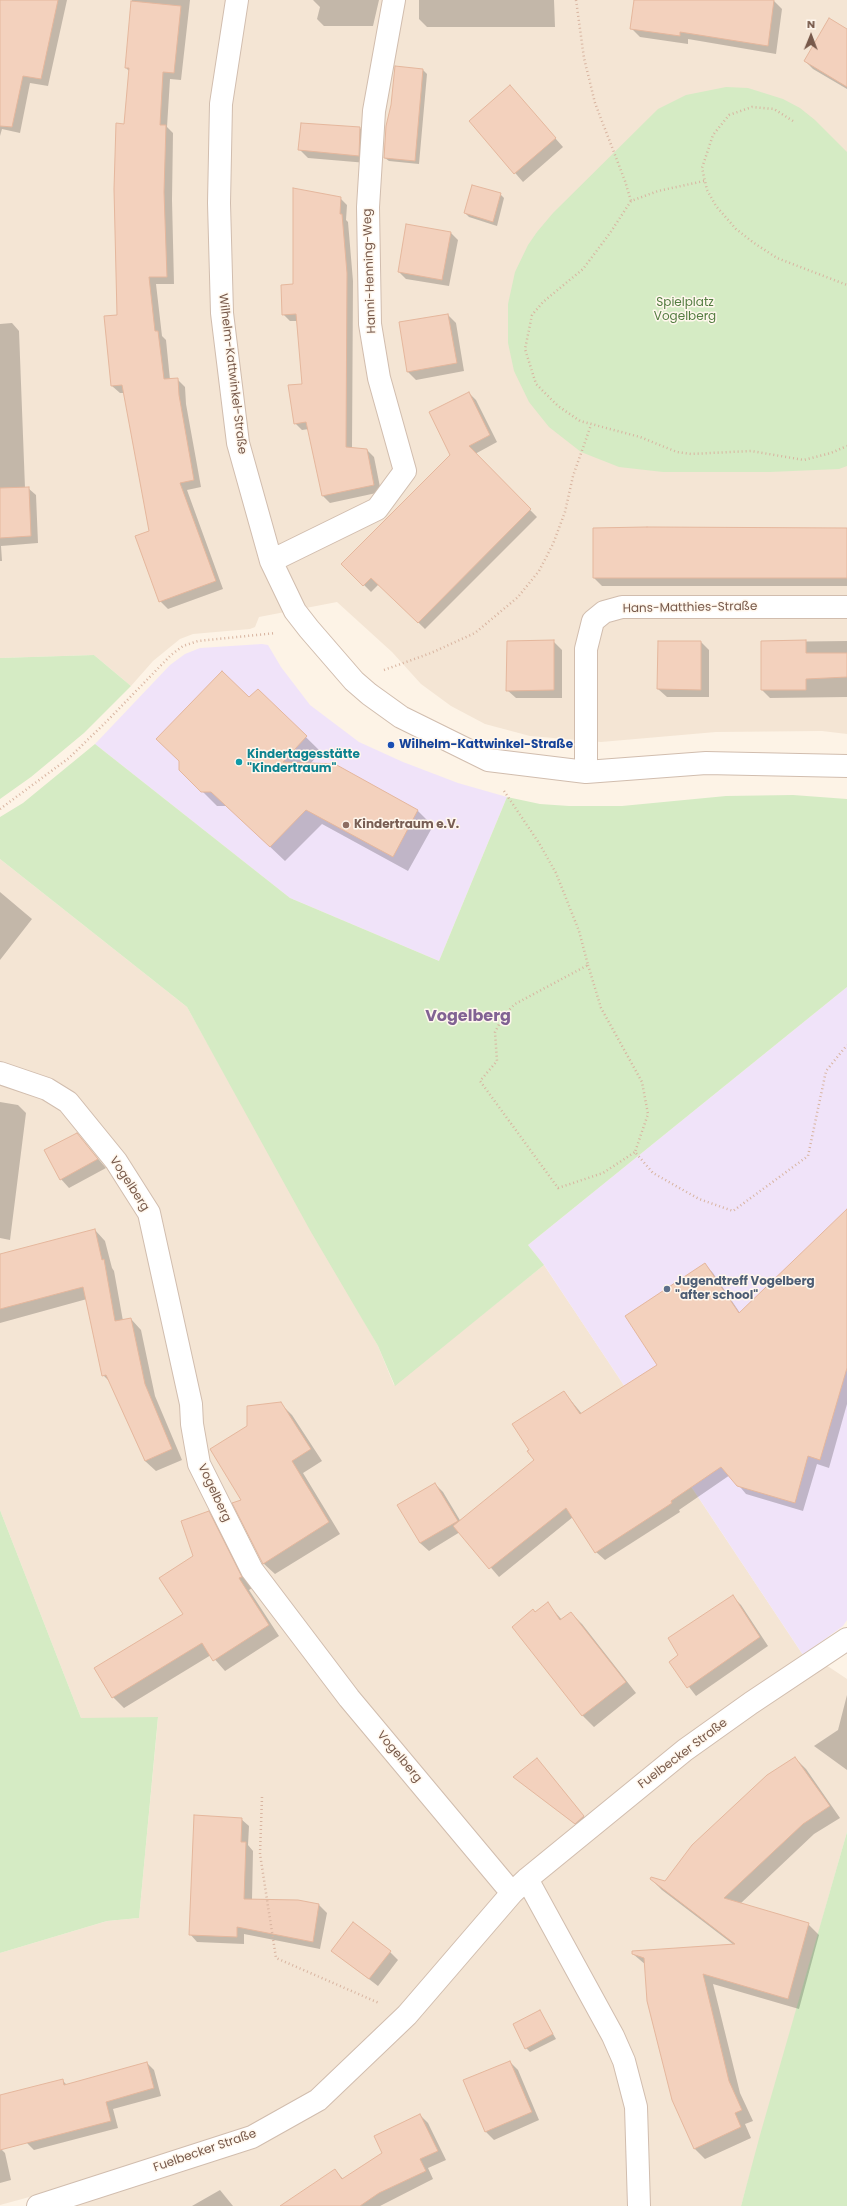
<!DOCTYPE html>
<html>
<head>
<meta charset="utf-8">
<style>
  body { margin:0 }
  #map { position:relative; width:847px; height:2206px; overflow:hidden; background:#fdf3e6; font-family:Poppins,sans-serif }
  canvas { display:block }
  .north { position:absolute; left:791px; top:16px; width:40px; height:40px; -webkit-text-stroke:3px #fff7ed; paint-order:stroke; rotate:1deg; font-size:11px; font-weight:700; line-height:16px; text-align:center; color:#77594a }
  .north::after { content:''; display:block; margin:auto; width:14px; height:18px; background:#77594a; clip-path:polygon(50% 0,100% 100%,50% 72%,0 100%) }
</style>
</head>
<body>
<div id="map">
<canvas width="847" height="2206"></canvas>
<div class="north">N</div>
</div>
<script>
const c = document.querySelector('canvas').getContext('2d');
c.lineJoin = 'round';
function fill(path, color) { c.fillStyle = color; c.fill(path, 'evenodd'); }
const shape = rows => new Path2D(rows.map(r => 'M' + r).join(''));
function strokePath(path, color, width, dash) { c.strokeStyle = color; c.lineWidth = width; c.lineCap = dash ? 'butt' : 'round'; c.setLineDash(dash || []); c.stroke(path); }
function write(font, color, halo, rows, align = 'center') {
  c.font = font + ' Poppins,sans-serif'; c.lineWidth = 3; c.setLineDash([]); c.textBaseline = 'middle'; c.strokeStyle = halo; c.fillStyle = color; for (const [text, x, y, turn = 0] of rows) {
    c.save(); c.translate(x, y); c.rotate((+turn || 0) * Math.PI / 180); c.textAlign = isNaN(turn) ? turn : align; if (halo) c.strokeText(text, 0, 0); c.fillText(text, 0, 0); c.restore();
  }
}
const residential = shape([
  [0,0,847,0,847,734,822,731,716,732,601,742,530,736,485,724,451,706,421,684,392,652,337,602,259,617,255,627,250,629,193,634,180,639,153,661,131,686,94,655,0,658],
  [0,859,187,1007,378,1346,394,1385,544,1265,803,1655,829,1667,847,1679,847,1832,741,2206,72,2206,66,2187,0,2205,0,1953,107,1921,139,1918,158,1718,81,1718,0,1510]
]);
const education = shape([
  [262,644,268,645,281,667,310,705,359,742,403,762,458,783,507,797,439,961,290,898,95,744,170,665,185,654,200,648],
  [847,987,847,1620,843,1626,803,1655,544,1265,528,1245]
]);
const green = shape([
  [726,87,748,88,783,99,800,108,815,120,847,152,847,466,839,469,770,472,663,472,619,467,581,452,549,427,529,402,514,371,508,343,508,304,515,272,528,245,537,232,553,213,658,109,686,95],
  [94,655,131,686,84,733,31,777,0,799,0,658],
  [95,744,290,898,439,961,507,797,540,804,569,806,622,806,726,796,793,795,847,799,847,987,528,1245,544,1265,395,1386,378,1346,311,1232,187,1007,0,859,0,817,23,803],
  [0,1510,81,1718,158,1717,139,1918,107,1921,0,1953],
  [847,1832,847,2206,741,2206,760,2135]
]);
const shadow = shape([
  [0,0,67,0,48,86,30,83,20,133,2,129,0,136],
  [132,0,190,0,181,80,170,79,167,127,173,133,172,200,174,284,156,284,162,336,166,340,170,380,177,379,185,387,186,404,201,487,187,490,223,589,168,609,160,601,150,531,125,393,120,393,112,386,118,316,125,125,130,72,126,68],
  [313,0,379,0,373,26,324,26,317,19,320,7],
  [419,0,554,0,555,27,427,27,419,19],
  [635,0,774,1,782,9,776,54,688,39,688,44,640,37,632,29],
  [847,30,847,89,813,69,805,61],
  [423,70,427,74,419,164,389,161,385,158],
  [510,87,563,147,523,182,470,121],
  [302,124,360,128,368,137,367,163,308,158,300,150],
  [500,194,504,198,497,226,469,217,465,213],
  [340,198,347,205,346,220,348,222,353,281,352,449,367,450,374,457,381,492,330,503,323,496,309,429,302,430,295,423,303,384,298,321,290,321,283,314,294,285],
  [451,233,458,240,449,286,406,279,399,272],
  [448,315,456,323,464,371,416,380,408,372],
  [12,323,19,331,25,488,28,488,36,495,38,543,1,546,2,561,0,561,0,324],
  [469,393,476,400,497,442,475,454,537,517,425,629,379,584,371,592,343,564,452,455],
  [847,529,847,586,602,586,594,578],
  [553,641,562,650,562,698,516,698,507,690],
  [847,641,847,697,770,698,762,690,762,642],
  [701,642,709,650,709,697,667,697,658,689],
  [258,690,321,752,310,764,418,811,433,826,408,871,322,824,285,861,227,806,217,806,180,769],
  [0,892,32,919,0,960],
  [0,1102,18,1105,26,1113,10,1240,0,1238],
  [77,1134,106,1168,69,1188,61,1179],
  [847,1210,847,1404,829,1468,817,1464,803,1511,746,1494,730,1475,679,1510,680,1512,605,1560,596,1552,573,1517,499,1577,460,1532,429,1551,420,1543,435,1484,443,1492,461,1522,535,1461,564,1392,582,1414,659,1365,705,1264,713,1273,740,1313],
  [95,1230,105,1241,112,1268,114,1271,123,1321,131,1319,141,1330,155,1396,182,1460,156,1471,145,1461,111,1383,103,1375,87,1299,0,1323,0,1255],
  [280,1403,292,1415,322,1461,303,1473,340,1534,275,1574,263,1563,242,1501,248,1427],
  [208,1512,219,1523,252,1588,249,1590,279,1636,225,1671,211,1655,124,1708,113,1697,184,1614,194,1556],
  [733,1597,741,1605,768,1646,696,1696,670,1662,680,1655],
  [548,1604,562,1620,571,1613,582,1624,636,1693,594,1727,583,1716,513,1627],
  [847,1695,847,1770,814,1746,838,1730],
  [795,1758,806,1769,840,1818,814,1834,740,1904,808,1924,819,1935,799,2009,713,1984,740,2093,753,2121,745,2124,751,2138,705,2159,694,2148,646,1965,633,1954,734,1945,662,1890,651,1879,665,1882],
  [537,1759,591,1825,584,1831,515,1777],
  [241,1819,249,1826,248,1845,253,1851,252,1900,298,1901,319,1905,327,1913,320,1949,244,1934,244,1944,197,1942,190,1934],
  [332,1951,390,1952,398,1960,378,1986],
  [540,2012,556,2039,530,2052,526,2048],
  [510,2062,518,2070,539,2120,494,2140,486,2132,465,2081],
  [147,2063,154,2070,161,2096,113,2109,118,2128,34,2150,27,2143,62,2080,67,2085],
  [420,2115,428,2123,446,2160,428,2168,433,2179,380,2206,283,2206,335,2170,343,2179,383,2153],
  [0,2148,5,2153,11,2180,0,2183],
  [220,2190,233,2206,192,2206]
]);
const building = shape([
  [0,0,58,0,41,79,23,76,12,127,0,126,0,0],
  [634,0,774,0,768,46,680,32,680,36,630,29,634,0],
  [131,1,181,6,174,73,163,72,160,125,166,125,164,192,167,277,149,277,155,331,158,331,164,379,178,378,179,395,194,480,180,483,216,581,159,602,135,536,149,531,122,385,111,386,104,316,117,315,114,189,116,123,124,124,129,68,125,68,131,1],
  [829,18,847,29,847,87,804,61,829,18],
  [395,66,423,69,415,161,384,158,386,126,391,105,395,66],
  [510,85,556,138,514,174,469,121,510,85],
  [301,123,360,127,359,156,298,150,301,123],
  [472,185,501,193,493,222,464,213,472,185],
  [293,188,341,197,340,214,342,214,347,273,346,447,367,449,374,485,322,496,306,422,294,424,288,385,302,384,296,314,282,315,281,285,293,284,293,188],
  [406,224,451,232,442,280,398,272,406,224],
  [448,314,457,363,407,372,399,322,448,314],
  [469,392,490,435,469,446,531,509,418,623,371,578,363,586,341,564,450,455,429,412,469,392],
  [29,487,31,536,0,538,0,488,29,487],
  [647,527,847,528,847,578,593,578,593,528,647,527],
  [554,640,554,690,506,691,507,641,554,640],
  [806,640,806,653,847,653,847,677,806,679,806,690,761,690,761,641,806,640],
  [658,641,701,641,701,690,657,689,658,641],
  [222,671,249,697,258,689,307,736,283,762,335,764,418,810,393,857,306,810,270,847,211,792,201,792,179,770,179,761,156,739,222,671],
  [77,1133,98,1159,60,1180,44,1150,77,1133],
  [847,1209,847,1368,820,1460,808,1456,795,1503,737,1486,721,1467,671,1501,672,1503,595,1553,566,1508,489,1569,453,1526,534,1460,527,1451,529,1450,512,1424,564,1391,580,1414,657,1365,625,1316,705,1263,739,1313,847,1209],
  [95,1229,102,1260,104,1259,115,1321,131,1318,145,1384,172,1449,145,1461,106,1375,102,1376,83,1287,0,1309,0,1254,95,1229],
  [281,1402,311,1449,292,1461,329,1522,263,1564,232,1503,241,1500,210,1449,247,1426,247,1406,281,1402],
  [435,1483,458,1521,420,1543,397,1505,435,1483],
  [209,1511,242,1577,239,1578,269,1625,213,1661,202,1643,112,1698,94,1668,183,1614,159,1578,193,1556,181,1521,209,1511],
  [733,1595,760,1637,687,1688,669,1662,678,1655,668,1638,733,1595],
  [548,1602,560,1620,571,1612,626,1682,582,1716,512,1627,533,1609,535,1612,548,1602],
  [795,1757,830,1806,803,1824,724,1898,809,1923,788,1999,703,1974,729,2081,742,2110,735,2113,741,2127,694,2149,672,2100,647,2001,644,1958,632,1954,632,1951,735,1944,650,1879,651,1877,665,1881,692,1845,767,1775,795,1757],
  [537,1758,584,1816,575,1824,513,1777,537,1758],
  [194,1815,242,1818,241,1842,246,1842,244,1899,298,1900,319,1904,313,1942,237,1927,237,1937,189,1935,194,1815],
  [353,1922,391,1951,369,1979,331,1951,353,1922],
  [540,2010,553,2034,525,2049,513,2024,540,2010],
  [510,2061,532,2112,485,2132,463,2080,510,2061],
  [147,2062,154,2088,106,2102,111,2121,0,2150,0,2095,63,2079,64,2085,147,2062],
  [420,2114,438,2151,420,2159,426,2171,379,2193,360,2206,280,2206,335,2169,342,2179,382,2153,374,2136,420,2114]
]);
const path = shape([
  [576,0,584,58,595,103,625,181,631,201],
  [793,121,774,109,752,107,729,115,713,135,702,168,707,190,716,206,736,229,754,243,777,258,847,285],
  [704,181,658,191,631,201,610,233,583,269,543,302,532,315,525,349,536,384,558,406,580,421,640,437,677,452,691,454,751,451,804,460,831,453,847,446],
  [384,670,431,653,475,633,518,597,539,571,553,544,565,512,573,476,591,425],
  [504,791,539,843,556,873,579,931,588,965,515,1004,504,1015,495,1032,497,1061,480,1081,558,1188,603,1173,635,1152],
  [0,809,69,758,108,720,171,655,183,646,198,641,276,633],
  [588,965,601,1008,642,1082,648,1114,635,1152,653,1173,699,1199,733,1211,808,1156,826,1071,847,1045],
  [262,1797,260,1854,276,1958,379,2003]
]);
const minor = shape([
  [237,0,221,104,219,203,222,313,238,443,271,561,295,611,309,629,354,681,369,694,401,717,488,760,586,772,706,763,847,766],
  [271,561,377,509,405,471,379,378,370,324,368,207,374,111,394,0],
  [586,772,586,649,593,621,604,612,622,607,847,607],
  [0,1073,47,1089,68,1102,116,1161,149,1213,191,1404,192,1424,199,1464,252,1570,349,1698,512,1893],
  [527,1879,613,2036,624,2061,636,2107,639,2206],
  [38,2206,252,2137,318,2100,407,2015,512,1893,527,1879,685,1750,751,1703,847,1639]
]);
const markers = [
  [391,745,4,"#1a4fb4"],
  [239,762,4,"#0f9aa8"],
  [346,825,4,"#8d6e63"],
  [667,1289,4,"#5c6f8a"]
];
const streetNames = [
  ["Hanni-Henning-Weg",370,271,-92],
  ["Wilhelm-Kattwinkel-Straße",232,374,83],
  ["Hans-Matthies-Straße",690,608,-1],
  ["Vogelberg",129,1184,57],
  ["Vogelberg",214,1493,65],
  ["Fuelbecker Straße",683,1754,-37],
  ["Vogelberg",399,1757,50],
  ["Fuelbecker Straße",205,2151,-19]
];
const parkNames = [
  ["Spielplatz",685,303],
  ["Vogelberg",685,317]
];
const transitNames = [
  ["Wilhelm-Kattwinkel-Straße",399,745]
];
const cultureNames = [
  ["Kindertagesstätte",247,755],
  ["\"Kindertraum\"",247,769]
];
const educationNames = [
  ["Kindertraum e.V.",354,825]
];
const serviceNames = [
  ["Jugendtreff Vogelberg",675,1282],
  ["\"after school\"",675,1296]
];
const districtNames = [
  ["Vogelberg",468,1017]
];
fill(residential, '#f4e5d4');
fill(education, '#f0e3f9');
fill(green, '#d5ebc4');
fill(shadow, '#0003');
fill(building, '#f3d1bd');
strokePath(building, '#e5b79d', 1);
strokePath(minor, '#d1bdae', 24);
strokePath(path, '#d8b4a0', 2.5, [1, 3]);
strokePath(minor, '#fff', 22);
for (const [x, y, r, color] of markers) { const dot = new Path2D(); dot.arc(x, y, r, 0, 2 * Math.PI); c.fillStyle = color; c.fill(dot); strokePath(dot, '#fff7ed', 1.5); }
write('12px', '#77594a', '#fff7ed', streetNames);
write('12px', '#547d42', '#fff7ed', parkNames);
write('bold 12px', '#164399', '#fff7ed', transitNames, 'left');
write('bold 12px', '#0d838f', '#fff7ed', cultureNames, 'left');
write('bold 12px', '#785e54', '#fff7ed', educationNames, 'left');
write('bold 12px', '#4e5e75', '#fff7ed', serviceNames, 'left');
write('bold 16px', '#816293', '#fff7ed', districtNames);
</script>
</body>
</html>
